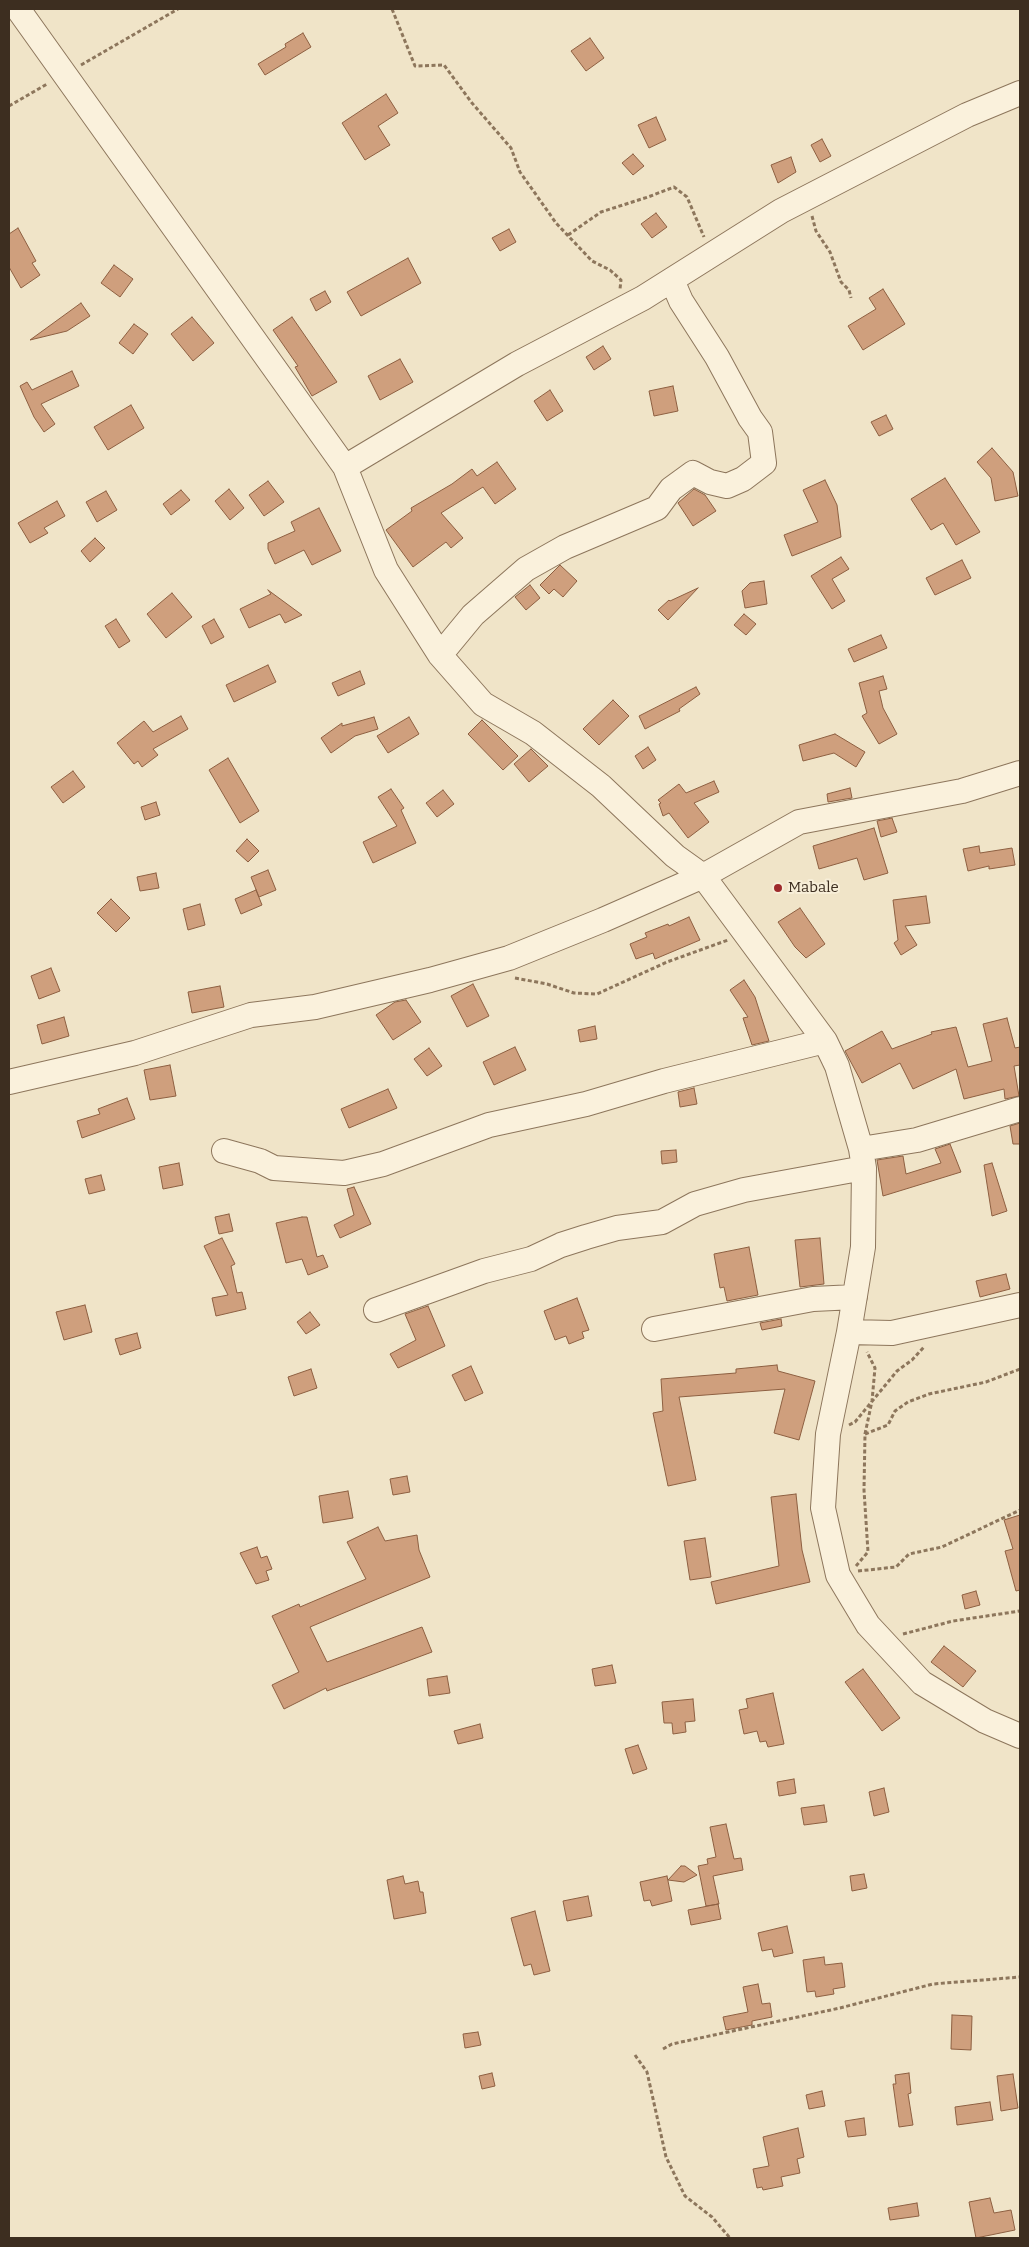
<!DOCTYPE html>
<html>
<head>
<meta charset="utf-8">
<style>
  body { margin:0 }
  #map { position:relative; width:1029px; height:2247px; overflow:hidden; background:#f0e4c8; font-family:Bitter,serif }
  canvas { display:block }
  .frame { position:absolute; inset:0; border:10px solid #3d2e20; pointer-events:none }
</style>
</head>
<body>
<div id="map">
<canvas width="1029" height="2247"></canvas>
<div class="frame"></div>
</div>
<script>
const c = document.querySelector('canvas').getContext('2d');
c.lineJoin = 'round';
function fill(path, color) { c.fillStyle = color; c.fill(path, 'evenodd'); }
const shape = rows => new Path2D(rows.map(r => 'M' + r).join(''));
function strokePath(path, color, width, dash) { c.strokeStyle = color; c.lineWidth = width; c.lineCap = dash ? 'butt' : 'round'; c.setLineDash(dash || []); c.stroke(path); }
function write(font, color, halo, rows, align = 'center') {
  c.font = font + ' Bitter,serif'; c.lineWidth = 4; c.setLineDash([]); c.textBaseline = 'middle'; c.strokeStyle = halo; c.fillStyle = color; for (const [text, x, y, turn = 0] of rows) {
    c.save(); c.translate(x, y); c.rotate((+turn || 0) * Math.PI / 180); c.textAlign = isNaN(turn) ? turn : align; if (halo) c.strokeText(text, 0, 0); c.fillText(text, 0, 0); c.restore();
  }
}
const building = shape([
  [303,33,311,47,265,75,258,64,286,47,285,44,303,33],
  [590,38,604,58,586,71,571,51,590,38],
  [386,94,398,113,378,126,390,145,365,160,342,123,386,94],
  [656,117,666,140,649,148,638,125,656,117],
  [822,139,831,156,820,162,811,145,822,139],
  [633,154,644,166,633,175,622,163,633,154],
  [791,157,796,172,778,183,771,165,791,157],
  [656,213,667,227,652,238,641,224,656,213],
  [18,228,36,261,32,263,40,275,21,288,9,267,9,234,18,228],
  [509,229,516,242,500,251,492,238,509,229],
  [408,258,421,283,361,316,347,292,408,258],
  [114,265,133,279,120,297,101,283,114,265],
  [883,289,905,324,863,350,848,326,876,309,869,298,883,289],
  [325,291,331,302,316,311,310,299,325,291],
  [81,303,90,316,67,331,30,340,81,303],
  [192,317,214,343,193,361,171,334,192,317],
  [292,317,337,382,312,396,295,367,298,366,273,330,292,317],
  [134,324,148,334,133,354,119,343,134,324],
  [603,346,611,359,594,370,586,357,603,346],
  [400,359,413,382,380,400,368,376,400,359],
  [72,371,79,386,41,404,55,424,44,432,34,417,20,386,27,382,32,390,72,371],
  [673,386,678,411,654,416,649,391,673,386],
  [550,390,563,411,547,421,534,401,550,390],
  [131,405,144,428,108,450,94,427,131,405],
  [886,415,893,429,879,436,871,422,886,415],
  [992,448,1013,472,1018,496,995,501,991,478,977,462,992,448],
  [497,462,516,489,495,504,483,487,441,513,463,538,451,548,446,542,413,567,386,530,412,511,411,508,452,484,472,469,477,476,497,462],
  [945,478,980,532,956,545,943,523,931,530,911,499,945,478],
  [825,480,837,505,841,537,792,556,784,535,818,522,803,490,825,480],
  [268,481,284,502,264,516,249,495,268,481],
  [229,489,244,508,230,520,215,501,229,489],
  [694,489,705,495,716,511,693,526,678,503,694,489],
  [181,490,190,500,171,515,163,504,181,490],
  [106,491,117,510,97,522,86,502,106,491],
  [57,501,65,516,44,528,48,533,30,543,18,523,57,501],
  [319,508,341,551,312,565,304,550,275,564,268,549,268,543,295,531,291,522,319,508],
  [95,538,105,548,90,562,81,551,95,538],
  [841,557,849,569,832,579,845,601,832,609,811,576,841,557],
  [962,560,971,578,935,595,926,578,962,560],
  [560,565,577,581,563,597,554,589,549,594,540,585,560,565],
  [764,581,767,604,745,608,742,591,750,583,764,581],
  [530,585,540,598,526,610,515,597,530,585],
  [698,588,668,620,658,610,669,600,670,601,698,588],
  [268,590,302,615,285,623,280,614,249,628,240,609,271,594,268,590],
  [172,593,192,617,166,638,147,614,172,593],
  [744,614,756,624,746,635,734,625,744,614],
  [116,619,130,641,119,648,105,626,116,619],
  [214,619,224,637,211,644,202,626,214,619],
  [881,635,887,648,854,662,848,649,881,635],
  [268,665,276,682,234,702,226,685,268,665],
  [360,671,365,684,338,696,332,683,360,671],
  [883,676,887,689,879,691,883,708,897,734,879,744,862,716,867,713,859,683,883,676],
  [696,687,700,694,679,709,680,711,645,729,639,716,696,687],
  [613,700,629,716,599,745,583,729,613,700],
  [181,716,188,729,153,749,158,755,142,767,138,761,134,764,117,743,144,721,153,732,181,716],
  [374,717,378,729,355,736,331,753,321,738,342,723,342,726,374,717],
  [409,717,419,734,388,753,377,736,409,717],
  [482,720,518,756,503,770,468,734,482,720],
  [835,734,865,752,856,767,834,753,803,761,799,745,835,734],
  [648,747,656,760,643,769,635,756,648,747],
  [531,749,548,766,529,782,514,764,531,749],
  [228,758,259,811,240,823,209,770,228,758],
  [73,771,85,787,63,803,51,787,73,771],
  [714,781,719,792,694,803,709,822,688,838,669,813,663,816,659,804,661,803,658,800,679,784,686,793,714,781],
  [850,788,852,798,828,802,827,794,850,788],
  [391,789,404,808,401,810,416,843,373,863,363,842,397,826,378,797,391,789],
  [443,790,454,804,437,817,426,803,443,790],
  [156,802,160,815,145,820,141,807,156,802],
  [892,818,897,832,881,837,877,821,892,818],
  [874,828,888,873,864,880,857,858,819,869,813,846,874,828],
  [247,839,259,851,248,862,236,851,247,839],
  [979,846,980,853,1012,848,1015,865,989,869,989,866,968,871,963,849,979,846],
  [268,870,276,890,259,897,251,877,268,870],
  [156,873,159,888,140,891,137,877,156,873],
  [256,890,262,905,241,914,235,899,256,890],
  [926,896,930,923,905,926,917,945,901,955,894,943,898,940,893,900,926,896],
  [111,899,130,918,116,932,97,913,111,899],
  [200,904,205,925,188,930,183,909,200,904],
  [800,908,825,944,806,958,795,947,778,922,800,908],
  [689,917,700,940,655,959,653,953,636,959,630,944,647,937,645,933,668,924,669,926,689,917],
  [51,968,60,991,39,999,31,976,51,968],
  [744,980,755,997,769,1041,752,1045,743,1018,748,1017,730,990,744,980],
  [473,984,489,1016,467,1027,451,996,473,984],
  [220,986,224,1007,192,1013,188,992,220,986],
  [406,1000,421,1022,393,1040,376,1015,395,1002,406,1000],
  [64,1017,69,1036,42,1044,37,1025,64,1017],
  [1007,1018,1015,1048,1020,1047,1020,1065,1014,1066,1019,1096,1005,1099,1004,1089,964,1099,956,1069,913,1089,900,1063,862,1083,845,1051,882,1031,892,1049,932,1034,931,1032,956,1027,968,1067,992,1061,983,1024,1007,1018],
  [595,1026,597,1039,580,1042,578,1030,595,1026],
  [515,1047,526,1070,494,1085,483,1062,515,1047],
  [429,1048,442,1066,427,1076,414,1059,429,1048],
  [170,1065,176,1096,150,1100,144,1070,170,1065],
  [694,1088,697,1104,680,1107,678,1092,694,1088],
  [388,1089,397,1108,349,1128,341,1109,388,1089],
  [127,1098,135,1119,82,1138,77,1121,100,1114,98,1109,127,1098],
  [1020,1123,1020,1144,1013,1144,1010,1126,1020,1123],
  [950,1144,961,1172,883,1196,877,1160,903,1156,906,1174,941,1163,935,1149,950,1144],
  [676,1150,677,1162,662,1164,661,1151,676,1150],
  [179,1163,183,1185,163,1189,159,1167,179,1163],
  [992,1163,1007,1211,992,1216,984,1165,992,1163],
  [101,1175,105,1190,89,1194,85,1179,101,1175],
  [354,1187,371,1224,340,1238,334,1225,354,1215,347,1189,354,1187],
  [229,1214,233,1231,219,1234,215,1217,229,1214],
  [302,1217,307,1217,317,1257,323,1255,328,1267,308,1275,302,1259,286,1263,276,1223,302,1217],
  [222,1238,235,1264,231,1266,237,1293,242,1292,246,1309,216,1316,212,1298,228,1295,204,1246,222,1238],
  [820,1238,824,1284,800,1287,795,1240,820,1238],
  [749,1247,758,1295,727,1301,724,1287,720,1288,714,1254,749,1247],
  [1006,1274,1010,1289,980,1297,976,1281,1006,1274],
  [577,1298,589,1330,582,1332,584,1338,569,1344,566,1336,555,1340,544,1311,577,1298],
  [85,1305,92,1332,64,1340,56,1312,85,1305],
  [428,1306,445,1346,398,1368,390,1354,416,1340,405,1314,428,1306],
  [310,1312,320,1325,306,1334,297,1322,310,1312],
  [781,1319,782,1326,762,1330,760,1323,781,1319],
  [137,1333,141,1348,120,1355,115,1339,137,1333],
  [777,1365,778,1371,815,1381,799,1440,774,1433,785,1389,679,1397,696,1480,668,1486,653,1413,663,1411,661,1379,736,1373,736,1369,777,1365],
  [471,1366,483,1393,465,1401,452,1375,471,1366],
  [311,1369,317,1388,294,1396,288,1377,311,1369],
  [407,1476,410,1492,393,1495,390,1479,407,1476],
  [348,1491,353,1518,323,1523,319,1496,348,1491],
  [796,1494,802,1550,810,1582,716,1604,711,1582,779,1566,771,1497,796,1494],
  [1020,1515,1020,1590,1016,1591,1005,1551,1013,1549,1004,1520,1020,1515],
  [378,1527,385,1541,417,1535,419,1550,430,1577,310,1627,327,1662,422,1627,432,1652,327,1691,326,1688,284,1709,272,1685,299,1672,272,1616,299,1604,300,1607,366,1579,347,1542,378,1527],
  [705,1538,711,1577,690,1580,684,1541,705,1538],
  [257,1547,261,1558,267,1556,272,1569,266,1571,269,1580,256,1584,240,1553,257,1547],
  [976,1591,980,1605,965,1609,962,1595,976,1591],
  [944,1646,976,1671,963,1687,931,1662,944,1646],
  [612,1665,616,1683,595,1686,592,1669,612,1665],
  [863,1669,900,1718,882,1731,845,1682,863,1669],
  [447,1676,450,1693,429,1696,427,1679,447,1676],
  [773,1693,784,1744,768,1747,766,1741,760,1742,757,1731,744,1734,739,1710,748,1708,746,1699,773,1693],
  [693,1699,695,1721,685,1722,686,1732,673,1734,672,1723,664,1723,662,1702,693,1699],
  [480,1724,483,1738,458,1744,454,1731,480,1724],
  [638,1745,647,1769,633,1774,625,1749,638,1745],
  [794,1779,796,1793,779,1796,777,1782,794,1779],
  [884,1788,889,1812,874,1816,869,1792,884,1788],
  [824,1805,827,1822,804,1825,801,1808,824,1805],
  [726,1824,734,1859,741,1858,743,1870,713,1876,719,1904,706,1906,698,1866,708,1864,707,1859,716,1857,710,1827,726,1824],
  [681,1866,685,1866,697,1875,684,1882,668,1880,681,1866],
  [864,1874,867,1888,852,1891,850,1876,864,1874],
  [403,1876,405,1884,418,1881,420,1892,423,1892,426,1913,394,1919,387,1880,403,1876],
  [667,1876,672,1901,652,1906,650,1900,644,1901,640,1882,667,1876],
  [588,1896,592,1916,567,1921,563,1901,588,1896],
  [718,1904,721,1919,691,1925,688,1910,718,1904],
  [535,1911,550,1971,534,1975,531,1964,524,1966,511,1918,535,1911],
  [787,1926,793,1953,774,1957,772,1949,762,1951,758,1933,787,1926],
  [824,1957,825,1965,842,1963,845,1987,833,1989,834,1994,816,1997,815,1991,807,1992,803,1960,824,1957],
  [758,1984,762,2004,770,2003,772,2017,752,2021,752,2025,726,2030,723,2017,748,2012,743,1987,758,1984],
  [952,2015,972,2016,971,2050,951,2049,952,2015],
  [478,2032,481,2045,465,2048,463,2034,478,2032],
  [492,2073,495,2086,482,2089,479,2076,492,2073],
  [909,2073,911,2093,908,2094,913,2125,899,2127,893,2084,896,2084,895,2075,909,2073],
  [1013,2074,1018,2108,1001,2111,997,2076,1013,2074],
  [822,2091,825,2106,809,2109,806,2095,822,2091],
  [990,2102,993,2120,957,2125,955,2107,990,2102],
  [864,2118,866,2135,848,2137,845,2121,864,2118],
  [798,2128,804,2157,797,2159,800,2173,781,2177,783,2186,763,2190,762,2187,757,2188,753,2169,769,2166,763,2137,798,2128],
  [990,2198,994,2213,1011,2210,1015,2230,976,2238,969,2202,990,2198],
  [917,2203,919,2216,890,2220,888,2208,917,2203]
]);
const path = shape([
  [392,9,415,66,444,65,472,103,511,148,520,172,556,223,592,261,610,270,621,280,620,289],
  [81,65,178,9],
  [9,106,47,84],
  [812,216,816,231,830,252,841,282,849,290,851,298],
  [568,235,601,212,648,197,674,187,687,197,704,237],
  [515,978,547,984,574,993,597,994,667,962,728,940],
  [849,1425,855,1422,897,1371,912,1360,924,1347],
  [865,1434,888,1425,895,1411,908,1402,929,1394,986,1382,1020,1369],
  [856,1566,868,1552,864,1490,865,1434,872,1401,875,1368,867,1352],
  [858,1571,896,1567,909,1554,942,1547,1020,1510],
  [903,1634,953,1621,1020,1611],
  [663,2049,672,2044,840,2008,933,1984,1020,1977],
  [635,2055,647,2072,666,2157,685,2196,712,2217,730,2238]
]);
const minor = shape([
  [18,9,345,467,386,570,440,655,483,704,533,733,601,786,675,856,703,876,825,1041,837,1066,861,1149,864,1168,863,1247,849,1332,828,1434,823,1508,838,1575,868,1625,922,1683,985,1721,1020,1736],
  [345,467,517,364,643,298,781,211,967,115,1020,93],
  [440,655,473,615,526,569,565,547,657,508,671,489,693,473,710,482,727,486,743,479,764,463,760,432,750,418,717,357,681,301,672,280],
  [9,1082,135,1053,251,1015,315,1007,430,980,509,958,603,920,703,876,799,822,962,791,1020,773],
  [861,1149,917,1140,1020,1109],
  [224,1151,260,1161,274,1168,344,1173,383,1164,489,1125,586,1104,664,1081,825,1041],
  [376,1310,484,1271,531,1259,561,1245,586,1237,617,1228,662,1222,695,1204,744,1190,864,1168],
  [654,1329,813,1299,855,1297],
  [849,1332,892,1333,1020,1305]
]);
const markers = [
  [778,888,5,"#9e2a2b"]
];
const poiNames = [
  ["Mabale",788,888]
];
fill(building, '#cf9f7d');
strokePath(building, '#8d5f41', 1);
strokePath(minor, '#8d765c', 26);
strokePath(path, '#8d765c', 3, [4, 2.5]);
strokePath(minor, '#faf1dc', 24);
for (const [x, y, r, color] of markers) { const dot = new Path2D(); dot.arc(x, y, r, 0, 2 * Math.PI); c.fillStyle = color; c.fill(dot); strokePath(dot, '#f7eed8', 2); }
write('15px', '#3d2e20', '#f7eed8', poiNames, 'left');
</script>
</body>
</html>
